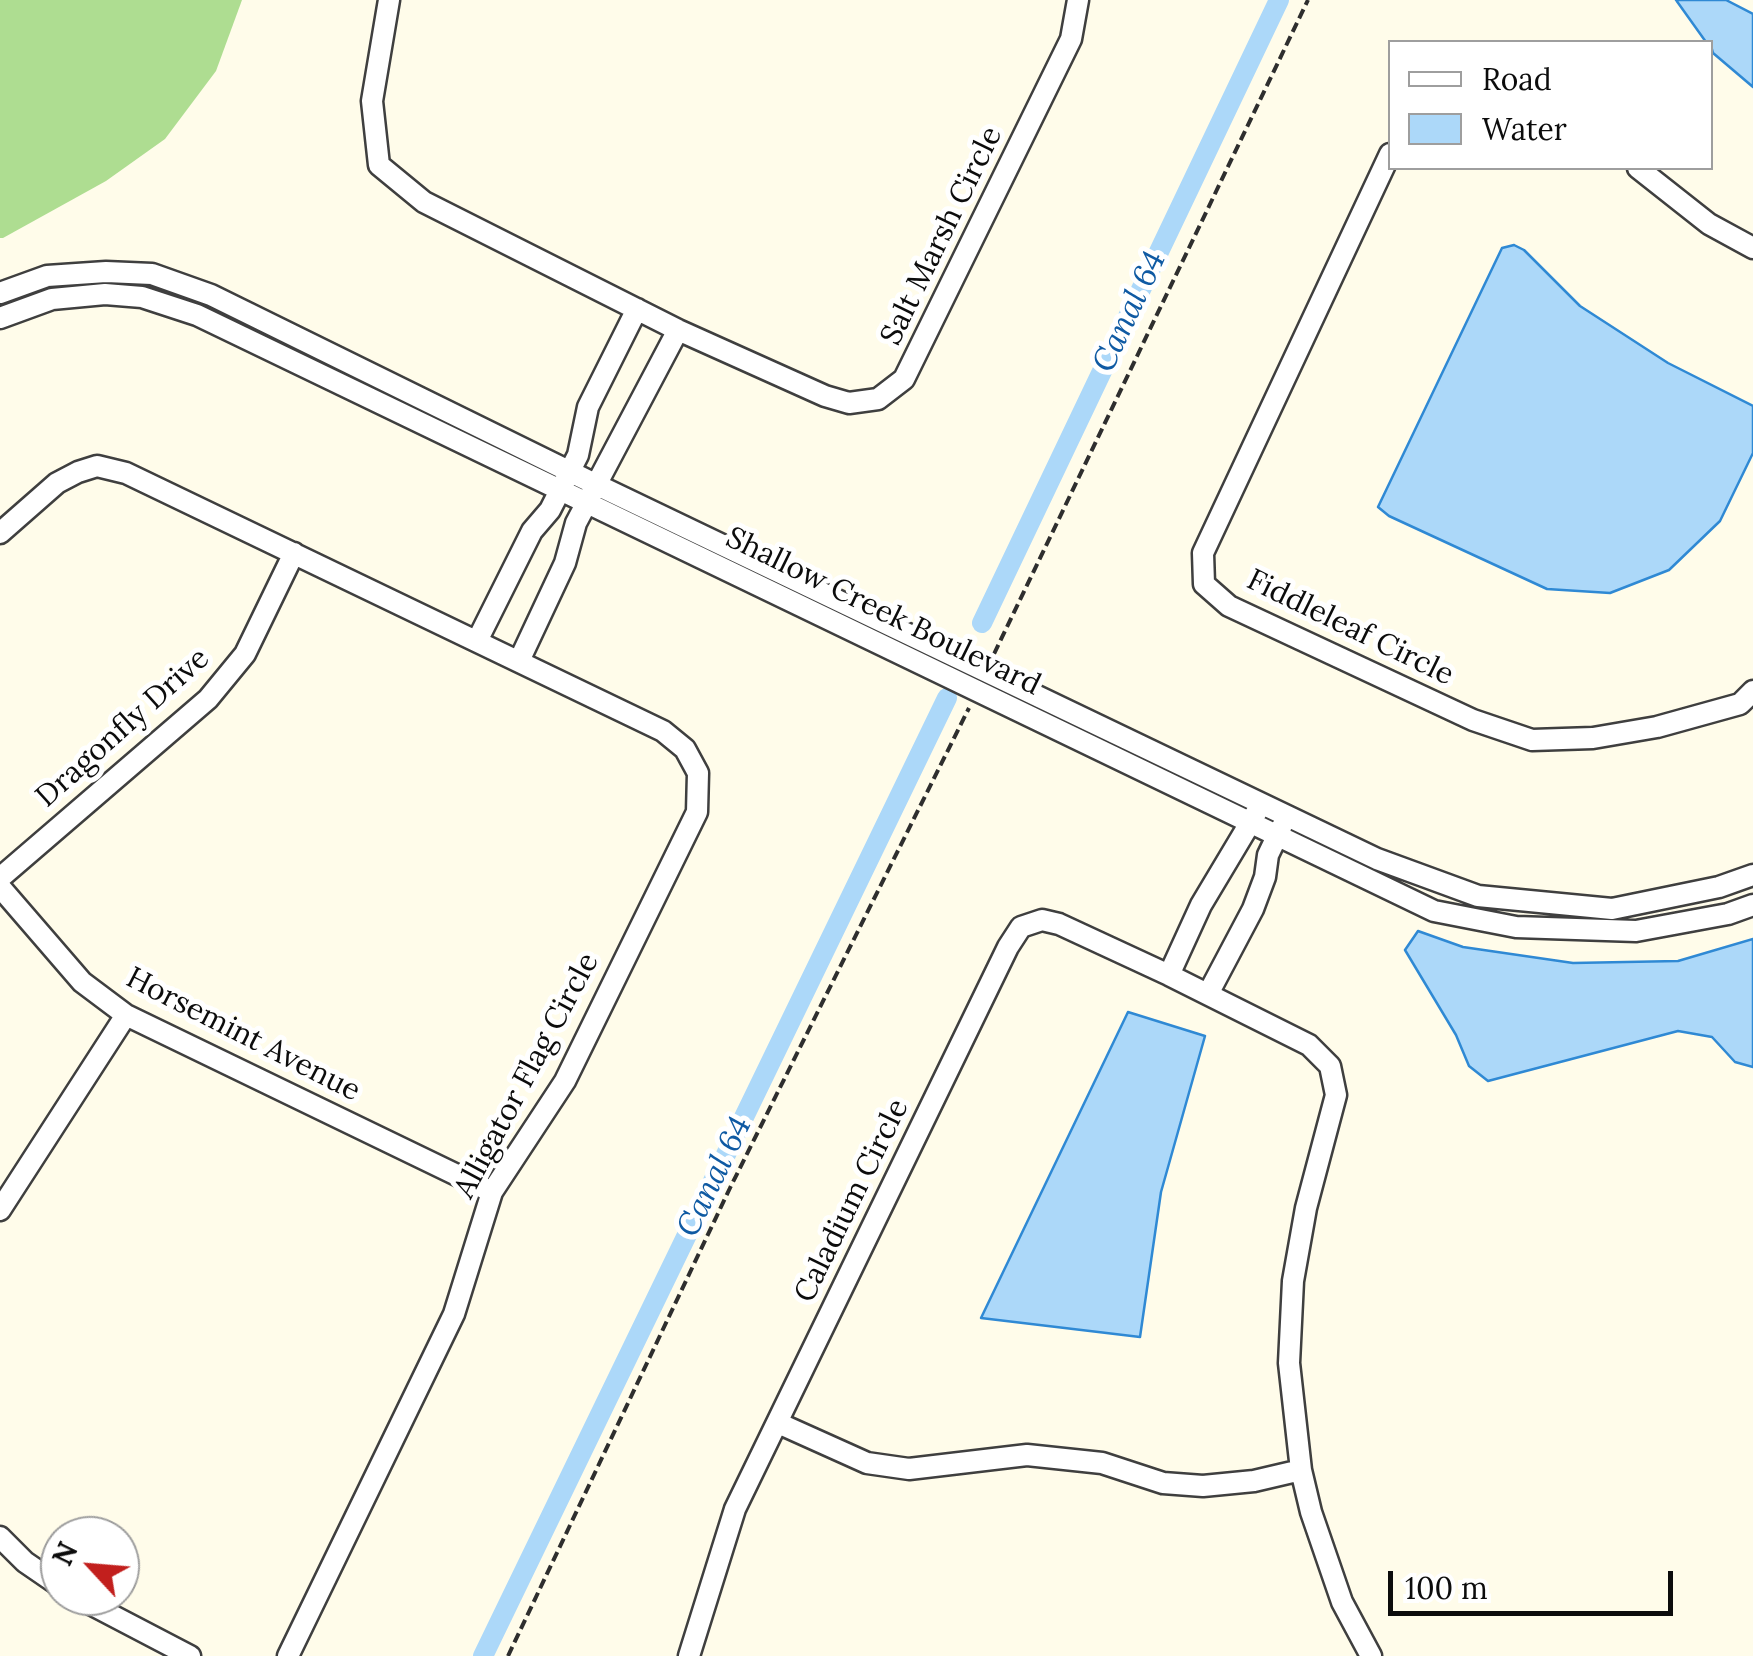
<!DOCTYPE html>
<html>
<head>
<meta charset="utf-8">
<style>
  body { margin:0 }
  #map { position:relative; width:1753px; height:1656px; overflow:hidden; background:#fffcea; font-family:Lora,serif }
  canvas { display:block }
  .legend { position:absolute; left:1388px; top:40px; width:325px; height:130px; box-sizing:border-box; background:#fff; border:2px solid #9e9e9e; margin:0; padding:12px 18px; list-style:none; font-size:30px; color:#0c0c0c }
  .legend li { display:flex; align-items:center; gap:20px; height:50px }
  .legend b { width:50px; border:2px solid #9e9e9e }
  .north { position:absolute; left:40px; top:1516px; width:100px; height:100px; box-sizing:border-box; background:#fff; border:2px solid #9e9e9e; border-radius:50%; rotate:296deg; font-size:28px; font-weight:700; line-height:40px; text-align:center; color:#0c0c0c }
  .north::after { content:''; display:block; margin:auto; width:35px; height:45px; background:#c21f1d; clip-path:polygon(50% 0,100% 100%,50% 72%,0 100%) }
  .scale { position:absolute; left:1388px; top:1571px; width:285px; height:45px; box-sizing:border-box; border:5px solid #0c0c0c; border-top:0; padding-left:12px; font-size:30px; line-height:35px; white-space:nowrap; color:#0c0c0c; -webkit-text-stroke:8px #fff; paint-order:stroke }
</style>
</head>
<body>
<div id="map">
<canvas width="1753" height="1656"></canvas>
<ul class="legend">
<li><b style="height:12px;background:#fff"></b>Road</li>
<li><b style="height:28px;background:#acd8f9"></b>Water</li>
</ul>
<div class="north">N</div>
<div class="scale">100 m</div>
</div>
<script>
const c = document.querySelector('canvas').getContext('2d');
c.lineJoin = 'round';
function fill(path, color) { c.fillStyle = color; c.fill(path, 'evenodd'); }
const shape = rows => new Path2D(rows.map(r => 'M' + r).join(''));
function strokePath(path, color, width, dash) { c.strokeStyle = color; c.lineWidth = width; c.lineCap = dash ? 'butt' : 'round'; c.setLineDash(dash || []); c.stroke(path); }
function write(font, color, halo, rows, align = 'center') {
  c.font = font + ' Lora,serif'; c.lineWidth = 10; c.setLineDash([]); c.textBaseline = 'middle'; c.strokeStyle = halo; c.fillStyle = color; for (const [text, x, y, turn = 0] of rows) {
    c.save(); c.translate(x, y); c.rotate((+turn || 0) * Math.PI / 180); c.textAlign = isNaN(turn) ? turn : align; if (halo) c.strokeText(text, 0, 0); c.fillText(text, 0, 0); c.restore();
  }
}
const forest = shape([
  [0,0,242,0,216,71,165,139,106,181,3,238,0,238]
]);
const water = shape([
  [1676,0,1726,0,1753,14,1753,87,1713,53,1710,42,1706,42,1676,0],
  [1514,245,1524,250,1580,306,1668,363,1753,406,1753,453,1720,521,1669,570,1610,593,1547,589,1389,516,1378,507,1502,248,1514,245],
  [1418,931,1463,947,1573,963,1678,961,1753,939,1753,1067,1735,1062,1712,1037,1678,1031,1488,1081,1469,1066,1456,1035,1405,950,1418,931],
  [1128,1012,1205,1036,1161,1192,1140,1337,981,1318,1128,1012]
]);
const canal = shape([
  [982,623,1279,0],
  [483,1656,947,698]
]);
const path = shape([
  [994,654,1308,0],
  [508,1656,730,1188,969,708]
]);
const street = shape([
  [389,0,372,101,379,165,424,202,678,330,825,396,849,403,878,399,904,379,1071,39,1078,0],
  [1390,154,1203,553,1204,584,1229,606,1473,720,1532,740,1593,738,1657,727,1740,704,1753,691],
  [1638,168,1709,224,1753,248],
  [0,293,47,276,106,272,152,274,211,295,595,484,1377,859,1478,896,1612,909,1719,887,1753,875],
  [0,318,52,299,105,294,142,297,197,315,1434,911,1516,927,1636,931,1728,914,1753,905],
  [0,533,57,483,78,472,97,466,126,473,663,731,685,749,698,773,697,812,565,1081,492,1192,454,1314,288,1656],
  [477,641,532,531,550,510,578,455,588,407,637,309],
  [519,661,565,563,576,523,678,330],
  [0,878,208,699,245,654,294,553],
  [0,887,82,982,126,1015,492,1192],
  [1169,975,1201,905,1256,813],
  [1208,994,1253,909,1265,877,1268,855,1281,828],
  [0,1210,126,1015],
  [778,1423,867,1463,909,1469,1027,1455,1102,1463,1163,1483,1203,1486,1254,1481,1301,1470],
  [0,1537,25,1562,60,1586],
  [75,1596,190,1656],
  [689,1656,735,1509,1008,947,1021,927,1042,920,1059,924,1169,975,1309,1045,1330,1066,1336,1095,1306,1208,1293,1281,1289,1363,1301,1470,1311,1512,1342,1602,1371,1656]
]);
const streetNames = [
  ["Salt Marsh Circle",942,236,-64],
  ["Shallow Creek Boulevard",883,612,26],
  ["Fiddleleaf Circle",1350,628,26],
  ["Dragonfly Drive",123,728,-42],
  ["Horsemint Avenue",243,1035,27],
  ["Alligator Flag Circle",527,1076,-62],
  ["Caladium Circle",852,1201,-64]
];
const waterNames = [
  ["Canal 64",1130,312,-65],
  ["Canal 64",715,1177,-64]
];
fill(forest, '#aedd91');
fill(water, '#acd8f9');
strokePath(water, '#2f89d4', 2.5);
strokePath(canal, '#acd8f9', 20);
strokePath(street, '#3f3f3f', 25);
strokePath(path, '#2e2e2e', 4, [10, 5]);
strokePath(street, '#fff', 20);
write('30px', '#0c0c0c', '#fff', streetNames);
write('italic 32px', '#0f5aa3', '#fff', waterNames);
</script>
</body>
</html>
